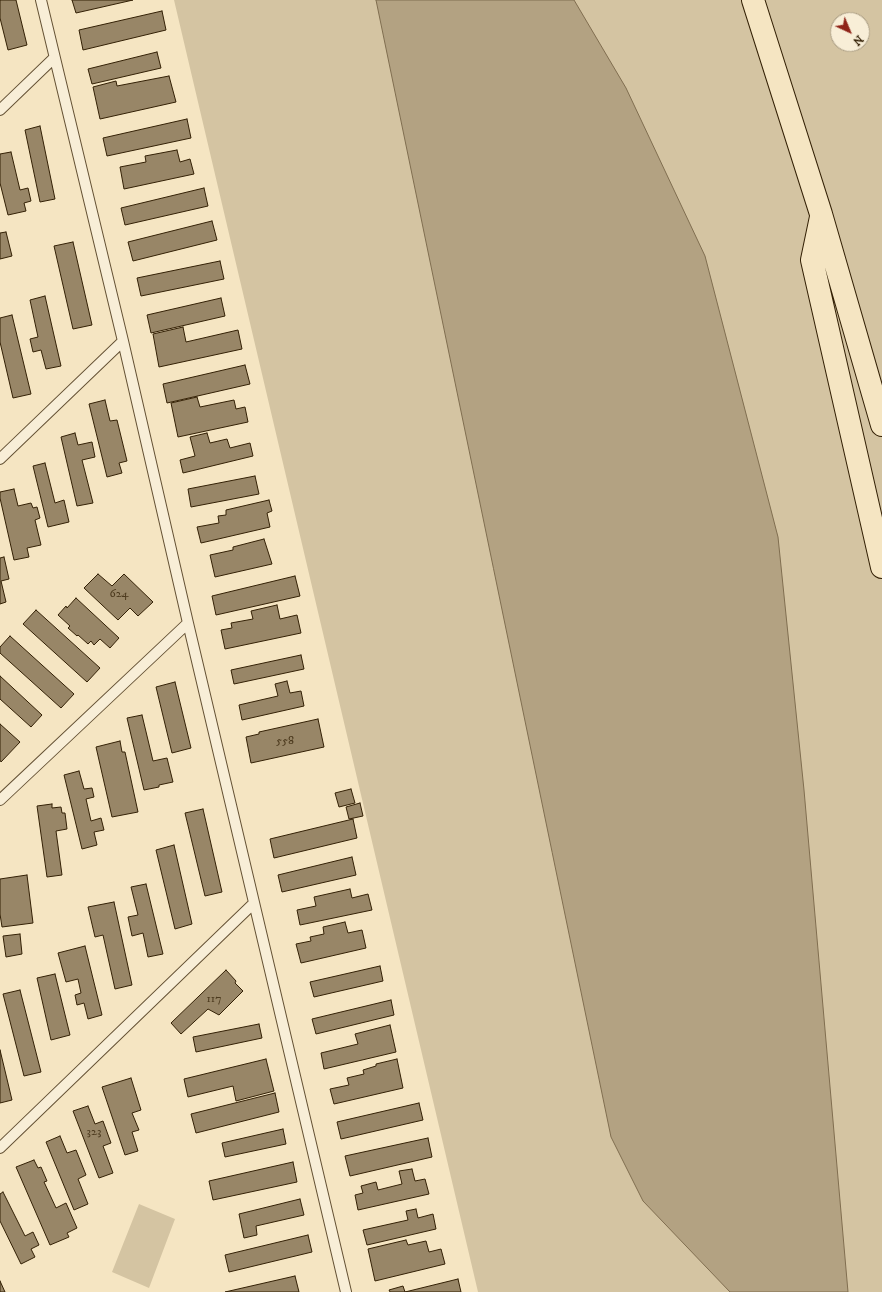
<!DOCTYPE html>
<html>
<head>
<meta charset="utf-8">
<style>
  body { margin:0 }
  #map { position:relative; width:882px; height:1292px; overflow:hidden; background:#f5e5c2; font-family:"IM FELL DW Pica",serif }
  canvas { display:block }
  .north { position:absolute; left:830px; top:12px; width:40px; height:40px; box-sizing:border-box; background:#f8eed7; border:1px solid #a99c83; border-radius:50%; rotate:136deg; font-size:11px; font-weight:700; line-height:16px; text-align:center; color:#332005 }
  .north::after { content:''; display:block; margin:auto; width:14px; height:18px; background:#8f2418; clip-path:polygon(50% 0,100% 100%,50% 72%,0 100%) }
</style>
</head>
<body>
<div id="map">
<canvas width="882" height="1292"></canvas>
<div class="north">N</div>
</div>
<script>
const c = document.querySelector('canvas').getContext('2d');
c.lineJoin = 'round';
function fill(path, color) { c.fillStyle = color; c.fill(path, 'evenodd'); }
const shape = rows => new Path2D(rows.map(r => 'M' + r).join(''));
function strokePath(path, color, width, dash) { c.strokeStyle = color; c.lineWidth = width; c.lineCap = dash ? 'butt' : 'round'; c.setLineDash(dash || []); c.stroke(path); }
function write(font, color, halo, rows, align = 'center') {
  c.font = font + ' "IM FELL DW Pica",serif'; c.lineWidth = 3; c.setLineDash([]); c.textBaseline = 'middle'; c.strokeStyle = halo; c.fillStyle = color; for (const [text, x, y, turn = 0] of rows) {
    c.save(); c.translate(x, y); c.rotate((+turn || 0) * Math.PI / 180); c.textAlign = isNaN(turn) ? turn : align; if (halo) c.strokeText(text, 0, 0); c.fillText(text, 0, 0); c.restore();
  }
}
const green = shape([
  [174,0,882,0,882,1292,478,1292],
  [838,20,862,20,862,44,838,44],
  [139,1204,175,1219,149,1288,112,1272]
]);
const water = shape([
  [376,0,574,0,626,88,705,256,778,537,804,790,848,1292,730,1292,643,1201,611,1137,376,0]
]);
const building = shape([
  [0,0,16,0,27,45,8,50,0,18,0,0],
  [72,0,133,0,76,13,72,0],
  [162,11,166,30,83,50,79,30,162,11],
  [157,52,161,68,92,84,88,69,157,52],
  [169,76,176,102,100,119,93,87,116,81,117,86,169,76],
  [187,119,191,138,107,156,103,138,187,119],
  [40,126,55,199,40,202,25,130,40,126],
  [177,150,180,162,190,159,194,174,124,189,120,167,146,162,145,156,177,150],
  [11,152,20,190,28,188,31,201,24,203,26,211,8,215,0,183,0,154,11,152],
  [204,188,208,206,125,225,121,208,204,188],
  [212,221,217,240,133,261,128,242,212,221],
  [6,232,12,256,0,259,0,233,6,232],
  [73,242,92,325,73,329,54,246,73,242],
  [220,261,224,279,141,296,137,278,220,261],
  [45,296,61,366,46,369,41,350,33,352,30,339,38,337,30,300,45,296],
  [221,298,225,316,151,333,147,315,221,298],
  [12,315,31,394,13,398,0,342,0,318,12,315],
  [183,327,186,342,238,330,242,349,159,367,153,334,183,327],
  [245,365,250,384,167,403,163,384,245,365],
  [197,397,200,407,234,400,236,409,245,407,248,422,178,437,171,403,197,397],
  [105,400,110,421,117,420,127,461,119,463,122,473,107,477,89,404,105,400],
  [75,433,78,445,92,442,95,457,82,460,93,503,77,506,61,437,75,433],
  [207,433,210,443,227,439,230,448,250,443,253,456,183,473,180,460,195,456,190,437,207,433],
  [45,463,55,503,64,500,69,522,48,527,33,466,45,463],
  [255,476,259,494,191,507,188,489,255,476],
  [14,489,18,506,31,503,33,508,37,507,40,518,35,520,41,545,27,548,29,557,14,560,0,498,0,492,14,489],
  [269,500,272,511,267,513,270,527,201,543,197,527,219,523,218,516,226,515,226,510,269,500],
  [264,539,272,564,215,577,210,555,233,550,233,547,264,539],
  [4,557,9,579,1,581,6,602,0,604,0,558,4,557],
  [98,574,112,586,124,574,153,602,138,616,130,608,118,620,84,588,98,574],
  [295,576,300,596,216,615,212,596,295,576],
  [76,598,119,638,110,648,100,639,94,645,91,641,88,644,78,635,77,636,68,628,70,626,58,615,66,606,67,608,76,598],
  [277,605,280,619,297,615,301,633,225,649,221,630,232,628,231,623,253,619,251,611,277,605],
  [36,610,100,668,87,682,23,624,36,610],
  [10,636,74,694,61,708,0,653,0,647,10,636],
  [301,655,304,669,234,684,231,670,301,655],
  [0,676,42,715,31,727,0,699,0,676],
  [287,681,290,693,301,691,304,706,242,720,239,705,278,696,275,684,287,681],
  [175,682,191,748,172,753,156,687,175,682],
  [142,715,153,761,167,758,173,782,159,785,159,787,144,790,127,718,142,715],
  [318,719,324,747,251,763,246,737,259,734,259,732,318,719],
  [0,724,20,742,1,762,0,760,0,724],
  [120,741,122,752,125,752,138,812,112,817,96,747,120,741],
  [79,771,84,789,92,788,94,797,86,799,91,821,101,818,104,830,94,832,97,845,82,849,64,775,79,771],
  [351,789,355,803,339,807,335,793,351,789],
  [360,803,363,816,349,819,346,807,360,803],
  [52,804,52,808,61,807,62,813,65,813,67,829,56,831,62,875,47,877,37,806,52,804],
  [203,809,222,892,205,896,185,813,203,809],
  [353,819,357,838,274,858,270,839,353,819],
  [174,845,192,924,175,929,156,850,174,845],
  [352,857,356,875,282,892,278,875,352,857],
  [27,875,33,923,2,927,0,914,0,879,27,875],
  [146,884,163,954,148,957,143,933,132,936,128,917,138,915,131,887,146,884],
  [350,889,352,898,368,894,372,910,300,925,297,910,316,906,314,897,350,889],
  [114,902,132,985,115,989,103,935,95,937,88,907,114,902],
  [345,922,348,933,362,930,366,948,301,963,296,944,311,941,310,937,324,934,323,927,345,922],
  [20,934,22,954,6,957,3,936,20,934],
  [85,946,102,1015,88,1019,84,1003,77,1005,75,995,81,993,78,979,66,982,58,953,85,946],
  [380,966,383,981,314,997,310,982,380,966],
  [226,970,236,981,235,983,243,991,219,1015,208,1009,181,1034,171,1023,226,970],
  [55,974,70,1035,51,1040,37,978,55,974],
  [20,990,41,1072,24,1076,3,994,20,990],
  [391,1000,394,1015,316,1034,312,1019,391,1000],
  [259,1024,262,1038,196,1052,193,1037,259,1024],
  [390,1025,396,1052,324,1069,321,1053,358,1044,355,1034,390,1025],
  [0,1050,12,1100,0,1103,0,1050],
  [266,1059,274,1091,236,1101,233,1086,188,1097,184,1079,266,1059],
  [397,1059,403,1088,334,1104,330,1089,349,1085,347,1078,364,1074,363,1070,376,1066,376,1064,397,1059],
  [131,1078,141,1110,132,1113,139,1130,132,1132,138,1151,125,1155,102,1087,131,1078],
  [275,1093,279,1112,196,1133,191,1114,275,1093],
  [419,1103,423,1120,341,1139,337,1122,419,1103],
  [88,1106,95,1124,103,1121,111,1143,103,1146,113,1173,99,1178,73,1111,88,1106],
  [283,1129,286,1144,225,1157,222,1143,283,1129],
  [60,1136,67,1153,76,1150,86,1175,78,1179,88,1204,74,1210,46,1142,60,1136],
  [428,1138,432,1157,350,1176,345,1156,428,1138],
  [34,1160,38,1168,41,1167,47,1181,44,1182,56,1208,66,1203,77,1228,67,1233,69,1237,50,1245,16,1167,34,1160],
  [293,1162,297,1182,213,1200,209,1181,293,1162],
  [412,1169,415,1181,425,1179,429,1194,358,1210,355,1195,363,1193,361,1186,376,1182,378,1190,402,1184,399,1171,412,1169],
  [3,1192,25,1236,33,1232,39,1245,31,1249,35,1257,21,1264,0,1221,0,1194,3,1192],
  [300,1199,304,1215,256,1226,257,1235,244,1238,239,1214,300,1199],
  [416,1209,418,1218,433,1214,436,1229,367,1245,363,1230,408,1220,406,1211,416,1209],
  [308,1235,312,1252,229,1272,225,1255,308,1235],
  [406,1240,408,1245,426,1241,429,1252,441,1249,445,1264,375,1281,368,1249,406,1240],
  [295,1276,299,1292,225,1292,295,1276],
  [458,1279,461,1292,390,1292,389,1290,403,1286,405,1292,458,1279],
  [0,1281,5,1292,0,1292,0,1281]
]);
const lane = shape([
  [41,0,123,341,188,623,346,1292],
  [0,110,54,58],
  [0,459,123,341],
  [0,800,188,623],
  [0,1148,254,903]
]);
const highway = shape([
  [753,0,821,214,882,425],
  [821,217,812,260,882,567]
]);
const numberNames = [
  ["624",119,595],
  ["558",285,742],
  ["117",214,1000],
  ["323",94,1133]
];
fill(green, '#d4c4a2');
fill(water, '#b3a282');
strokePath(water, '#806e50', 1);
fill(building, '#988667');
strokePath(building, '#332005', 1);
strokePath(lane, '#645134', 12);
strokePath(highway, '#332005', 24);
strokePath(lane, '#f8eed7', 10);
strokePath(highway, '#f5e5c2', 22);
write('12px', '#4c3a1e', null, numberNames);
</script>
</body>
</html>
